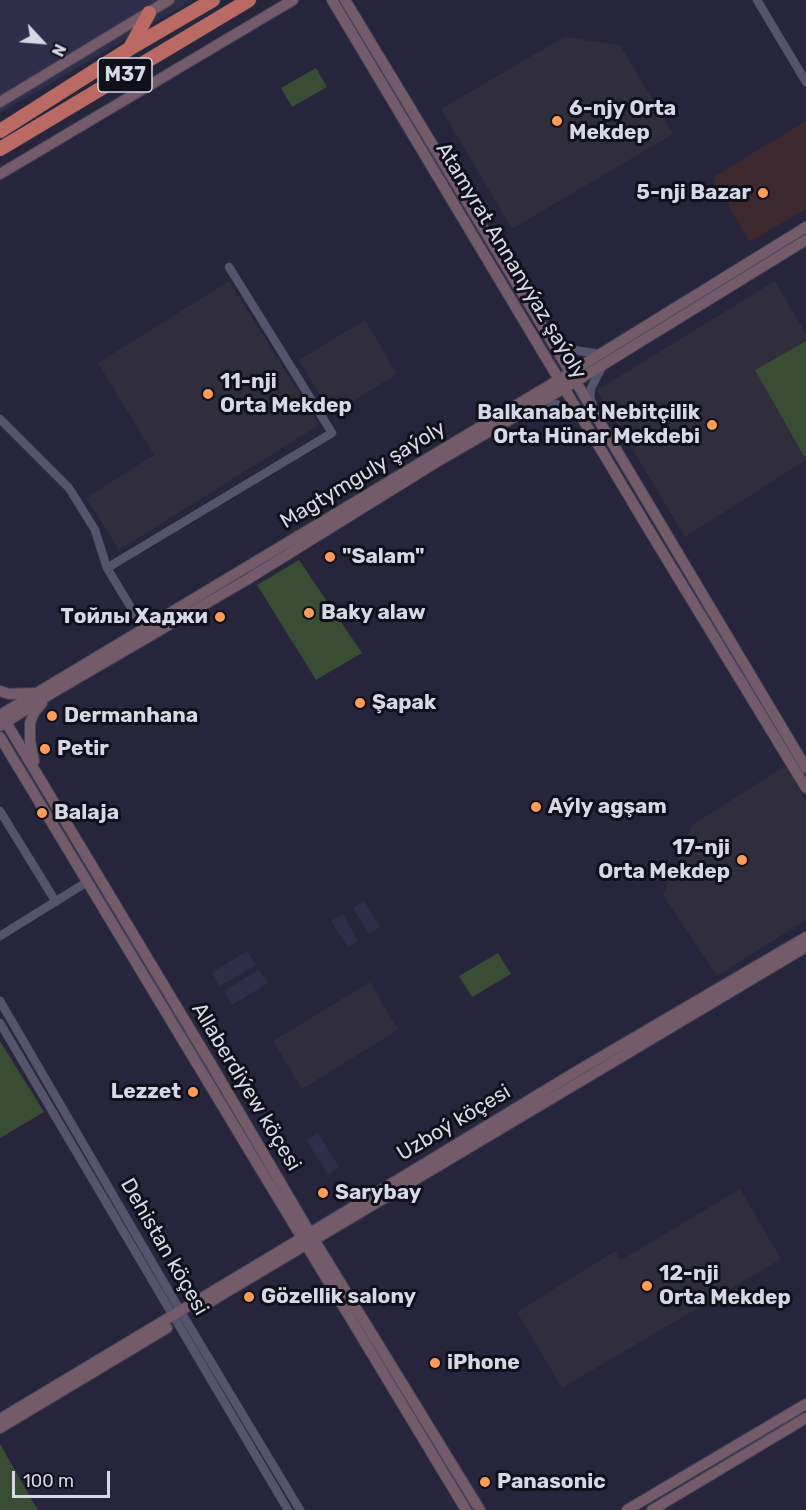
<!DOCTYPE html>
<html>
<head>
<meta charset="utf-8">
<style>
  body { margin:0 }
  #map { position:relative; width:806px; height:1510px; overflow:hidden; background:#26253b; font-family:Rubik,sans-serif }
  canvas { display:block }
  .north { position:absolute; left:12px; top:12px; width:60px; height:60px; -webkit-text-stroke:4px #10101a; paint-order:stroke; rotate:116deg; font-size:16px; font-weight:700; line-height:24px; text-align:center; color:#d7d8e7 }
  .north::after { content:''; display:block; margin:auto; width:21px; height:27px; background:#d7d8e7; clip-path:polygon(50% 0,100% 100%,50% 72%,0 100%) }
  .scale { position:absolute; left:12px; top:1471px; width:98px; height:27px; box-sizing:border-box; border:3px solid #d7d8e7; border-top:0; padding-left:8px; font-size:18px; line-height:21px; white-space:nowrap; color:#d7d8e7; -webkit-text-stroke:4px #10101a; paint-order:stroke }
</style>
</head>
<body>
<div id="map">
<canvas width="806" height="1510"></canvas>
<div class="north">N</div>
<div class="scale">100 m</div>
</div>
<script>
const c = document.querySelector('canvas').getContext('2d');
c.lineJoin = 'round';
function fill(path, color) { c.fillStyle = color; c.fill(path, 'evenodd'); }
const shape = rows => new Path2D(rows.map(r => 'M' + r).join(''));
function strokePath(path, color, width, dash) { c.strokeStyle = color; c.lineWidth = width; c.lineCap = dash ? 'butt' : 'round'; c.setLineDash(dash || []); c.stroke(path); }
function write(font, color, halo, rows, align = 'center') {
  c.font = font + ' Rubik,sans-serif'; c.lineWidth = 6; c.setLineDash([]); c.textBaseline = 'middle'; c.strokeStyle = halo; c.fillStyle = color; for (const [text, x, y, turn = 0] of rows) {
    c.save(); c.translate(x, y); c.rotate((+turn || 0) * Math.PI / 180); c.textAlign = isNaN(turn) ? turn : align; if (halo) c.strokeText(text, 0, 0); c.fillText(text, 0, 0); c.restore();
  }
}
const commercial = shape([
  [806,121,806,209,750,242,712,178]
]);
const built = shape([
  [0,0,193,0,0,113],
  [364,901,380,927,369,934,353,908],
  [343,914,358,941,348,947,331,921],
  [247,951,256,965,220,986,212,973],
  [259,970,268,983,232,1005,224,991],
  [318,1133,339,1167,328,1174,306,1140]
]);
const education = shape([
  [564,37,620,45,673,134,512,229,441,109],
  [229,281,319,425,119,550,86,498,154,455,98,363],
  [775,281,806,334,806,460,685,537,597,390],
  [365,320,397,374,332,414,299,360],
  [785,766,806,801,806,920,717,976,663,895,692,825],
  [370,982,398,1030,302,1089,273,1041],
  [740,1189,781,1259,562,1388,517,1312,615,1251,621,1260]
]);
const green = shape([
  [316,68,327,87,292,107,281,88],
  [806,341,806,455,804,456,755,370],
  [299,560,362,653,316,680,257,585],
  [498,953,511,974,472,997,459,976],
  [0,1041,44,1112,0,1138],
  [0,1444,33,1502,38,1510,0,1510]
]);
const street = shape([
  [757,0,806,82],
  [552,338,566,347,579,351,601,354],
  [540,404,556,404,578,416],
  [593,406,590,397,591,388,602,367],
  [0,419,69,488,95,530,107,568,144,629],
  [107,568,332,433,229,267],
  [0,811,56,902],
  [0,936,87,882],
  [0,1001,184,1317,300,1510],
  [0,1023,288,1510]
]);
const secondary = shape([
  [332,0,652,535,806,788],
  [345,0,570,372,806,768],
  [0,102,169,0],
  [0,174,293,0],
  [0,691,9,694,33,693],
  [0,715,560,379,806,227],
  [4,719,214,1069,310,1233,480,1510],
  [0,726,52,693,248,579,440,460,575,382,806,240],
  [0,737,466,1510],
  [34,761,30,741,30,723,34,713,42,703],
  [198,1309,806,947],
  [0,1419,310,1233,579,1070,806,937],
  [0,1428,167,1328],
  [627,1510,806,1404],
  [652,1510,806,1418]
]);
const highway = shape([
  [130,48,149,13],
  [0,131,129,49,213,0],
  [0,149,249,0]
]);
const markers = [
  [557,121,6,"#ff9b59"],
  [763,193,6,"#ff9b59"],
  [208,394,6,"#ff9b59"],
  [712,425,6,"#ff9b59"],
  [330,557,6,"#ff9b59"],
  [309,613,6,"#ff9b59"],
  [220,617,6,"#ff9b59"],
  [360,703,6,"#ff9b59"],
  [52,716,6,"#ff9b59"],
  [45,749,6,"#ff9b59"],
  [536,807,6,"#ff9b59"],
  [42,813,6,"#ff9b59"],
  [742,860,6,"#ff9b59"],
  [193,1092,6,"#ff9b59"],
  [323,1193,6,"#ff9b59"],
  [647,1286,6,"#ff9b59"],
  [249,1297,6,"#ff9b59"],
  [435,1363,6,"#ff9b59"],
  [485,1482,6,"#ff9b59"]
];
const shields = [
  [125,75,54]
];
const shieldNames = [
  ["M37",125,75]
];
const poiNames = [
  ["6-njy Orta",569,109],
  ["Mekdep",569,133],
  ["5-nji Bazar",751,193,"right"],
  ["11-nji",220,382],
  ["Orta Mekdep",220,406],
  ["Balkanabat Nebitçilik",700,413,"right"],
  ["Orta Hünar Mekdebi",700,437,"right"],
  ["\"Salam\"",342,557],
  ["Baky alaw",321,613],
  ["Тойлы Хаджи",208,617,"right"],
  ["Şapak",372,703],
  ["Dermanhana",64,716],
  ["Petir",57,749],
  ["Aýly agşam",548,807],
  ["Balaja",54,813],
  ["17-nji",730,848,"right"],
  ["Orta Mekdep",730,872,"right"],
  ["Lezzet",181,1092,"right"],
  ["Sarybay",335,1193],
  ["12-nji",659,1274],
  ["Orta Mekdep",659,1298],
  ["Gözellik salony",261,1297],
  ["iPhone",447,1363],
  ["Panasonic",497,1482]
];
const streetNames = [
  ["Atamyrat Annanyýaz şaýoly",511,261,59],
  ["Magtymguly şaýoly",363,475,-31],
  ["Allaberdiýew köçesi",246,1087,59],
  ["Uzboý köçesi",454,1123,-31],
  ["Dehistan köçesi",164,1247,60]
];
fill(commercial, '#3c292f');
fill(built, '#2f2e4a');
fill(education, '#302d3d');
fill(green, '#394d35');
strokePath(street, '#434355', 9);
strokePath(secondary, '#434355', 12);
strokePath(highway, '#434355', 15);
strokePath(street, '#54546d', 8);
strokePath(secondary, '#735b6a', 10);
strokePath(highway, '#ba6a62', 14);
for (const [x, y, r, color] of markers) { const dot = new Path2D(); dot.arc(x, y, r, 0, 2 * Math.PI); c.fillStyle = color; c.fill(dot); strokePath(dot, '#10101a', 2); }
for (const [x, y, w] of shields) { const box = new Path2D(); box.roundRect(x - w / 2, y - 17, w, 34, 4.5); c.fillStyle = '#10101a'; c.fill(box); strokePath(box, '#d7d8e7', 1.5); }
write('bold 20px', '#d7d8e7', null, shieldNames);
write('bold 21px', '#d7d8e7', '#10101a', poiNames, 'left');
write('21px', '#d7d8e7', '#10101a', streetNames);
</script>
</body>
</html>
